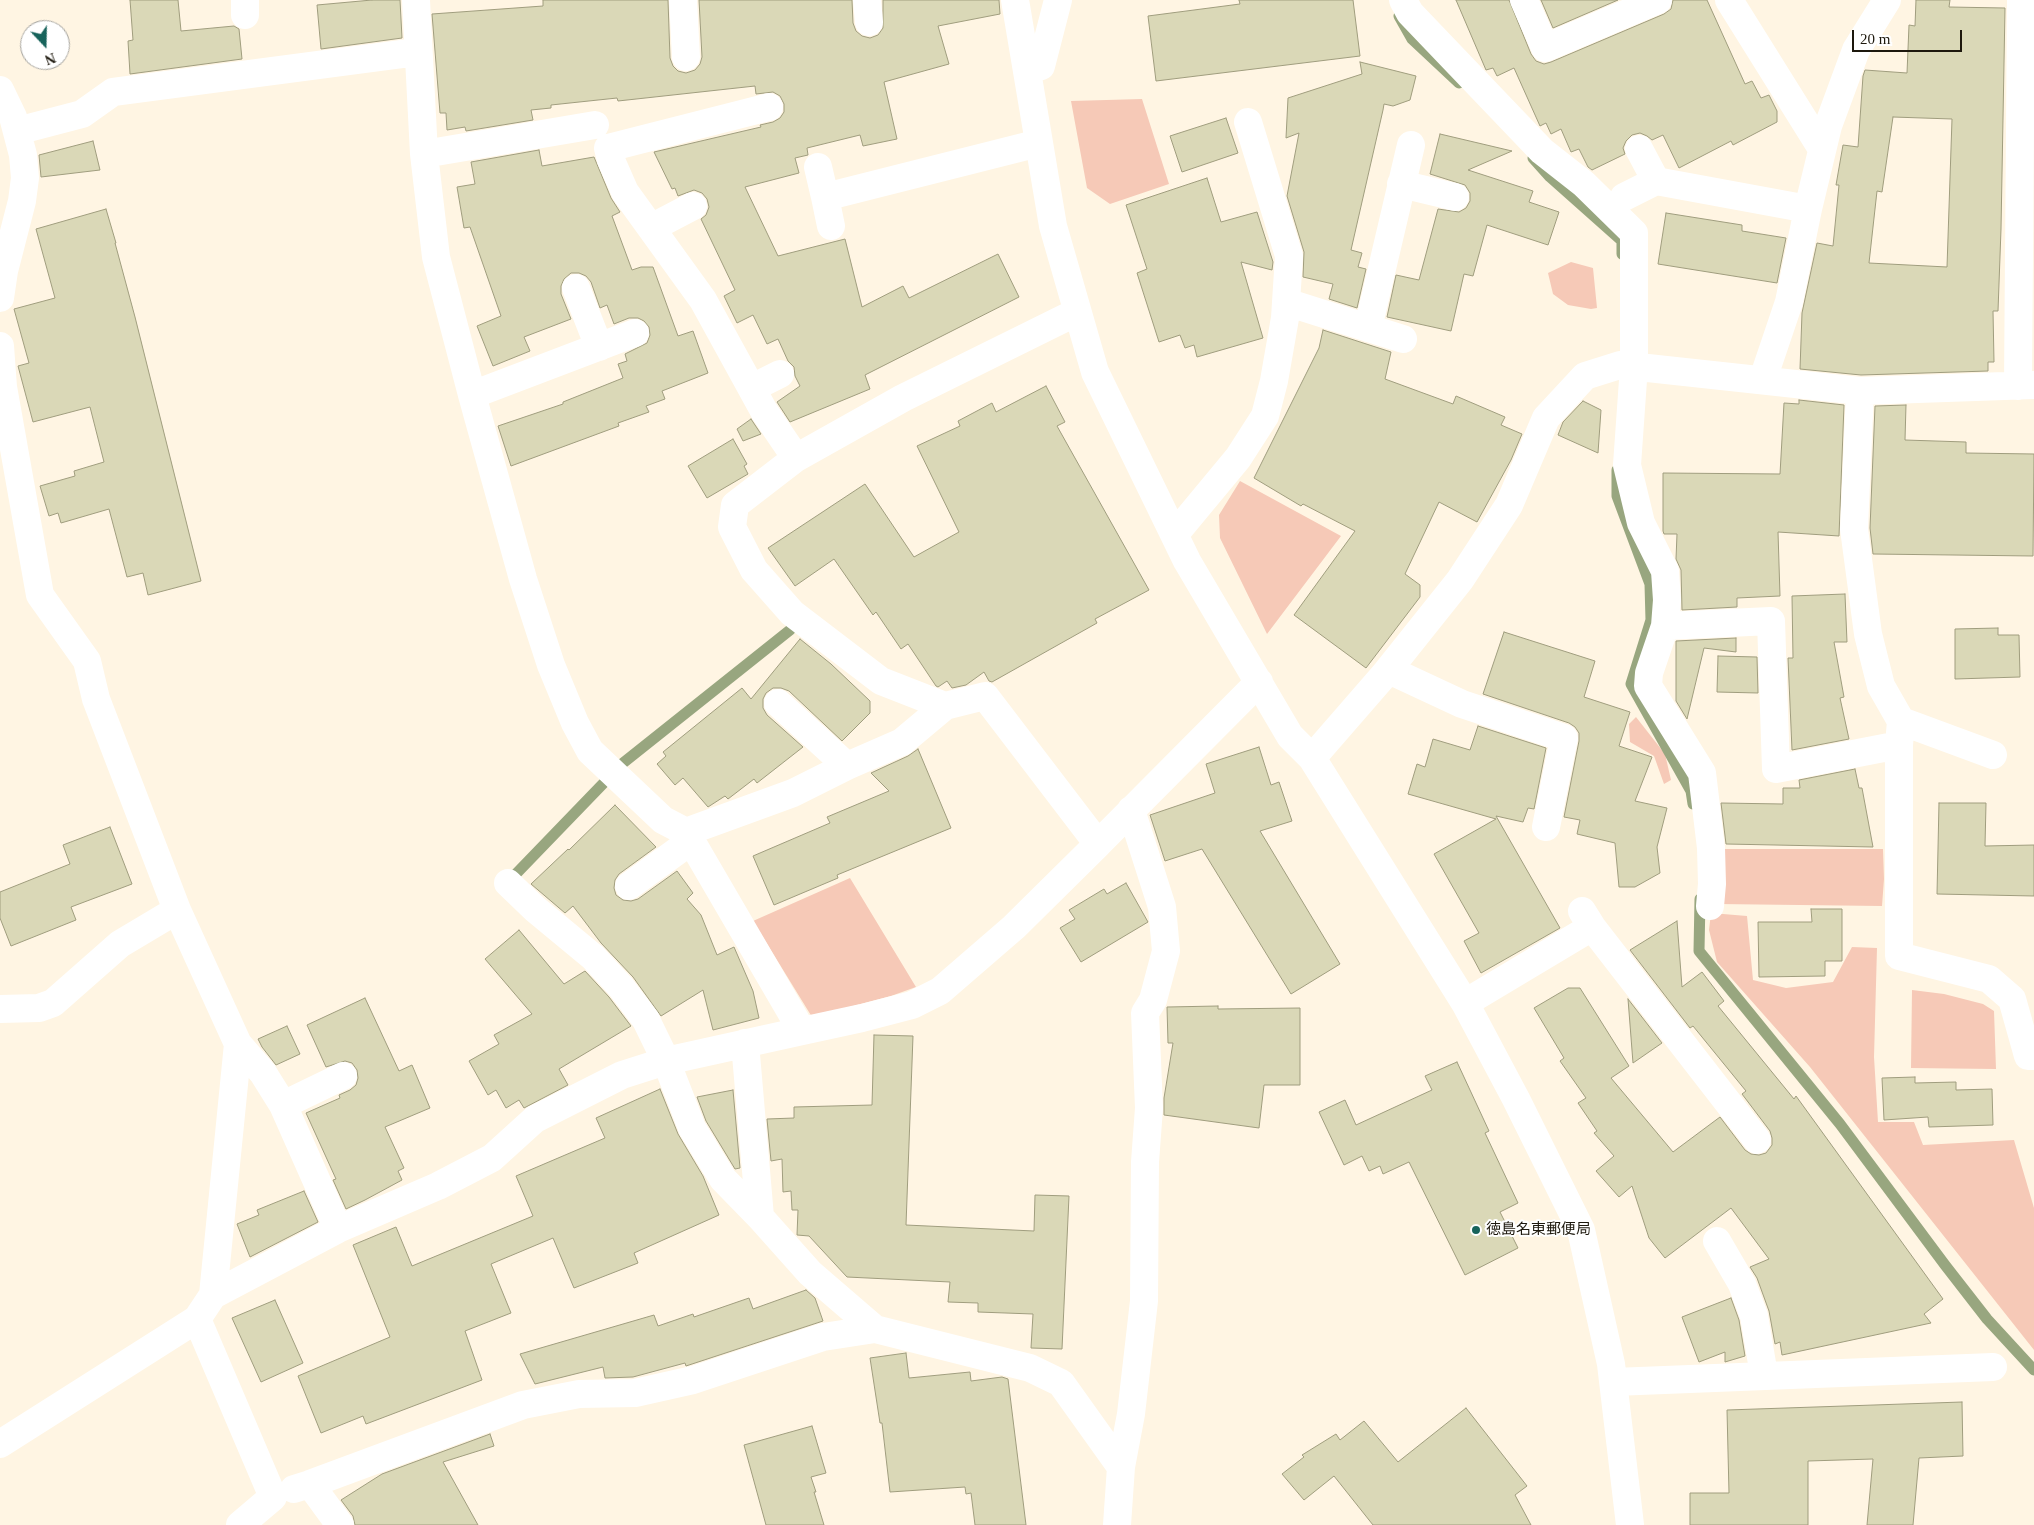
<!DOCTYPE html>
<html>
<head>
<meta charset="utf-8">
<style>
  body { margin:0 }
  #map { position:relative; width:2034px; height:1525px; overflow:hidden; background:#fff5e3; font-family:"Times New Roman",serif }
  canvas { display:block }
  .north { position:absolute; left:20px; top:20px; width:50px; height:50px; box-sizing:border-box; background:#fff; border:1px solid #a5a39e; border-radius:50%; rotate:159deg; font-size:14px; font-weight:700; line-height:20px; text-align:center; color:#1d180d }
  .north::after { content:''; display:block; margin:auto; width:18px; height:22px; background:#17635b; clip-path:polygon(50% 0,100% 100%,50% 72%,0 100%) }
  .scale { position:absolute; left:1852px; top:30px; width:110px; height:22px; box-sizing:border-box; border:2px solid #1d180d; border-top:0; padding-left:6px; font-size:15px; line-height:18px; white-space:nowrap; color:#1d180d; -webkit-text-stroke:4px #fff; paint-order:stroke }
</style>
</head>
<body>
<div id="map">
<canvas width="2034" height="1525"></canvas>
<div class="north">N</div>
<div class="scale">20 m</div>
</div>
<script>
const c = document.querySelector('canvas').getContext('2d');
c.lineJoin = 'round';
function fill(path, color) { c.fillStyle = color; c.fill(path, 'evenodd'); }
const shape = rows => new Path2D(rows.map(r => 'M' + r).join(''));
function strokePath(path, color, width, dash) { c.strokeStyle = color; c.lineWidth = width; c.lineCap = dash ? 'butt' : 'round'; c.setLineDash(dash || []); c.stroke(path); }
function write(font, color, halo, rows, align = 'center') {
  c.font = font + ' "Times New Roman","Noto Sans JP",serif'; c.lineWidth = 4; c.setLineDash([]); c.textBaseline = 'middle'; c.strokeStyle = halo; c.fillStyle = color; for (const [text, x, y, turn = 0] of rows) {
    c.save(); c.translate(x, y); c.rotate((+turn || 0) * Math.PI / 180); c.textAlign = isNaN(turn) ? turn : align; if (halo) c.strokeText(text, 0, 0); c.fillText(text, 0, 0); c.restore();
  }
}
const green = shape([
  [1142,99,1169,184,1110,204,1087,188,1071,101],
  [1571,262,1593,268,1597,308,1591,309,1568,305,1553,294,1548,273],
  [1240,481,1341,536,1267,634,1220,538,1219,515],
  [1636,717,1665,754,1671,780,1664,784,1654,756,1630,742,1629,724],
  [1717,849,1883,849,1884,879,1882,906,1717,904],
  [850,878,916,987,891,996,812,1017,753,921],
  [1711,913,1747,916,1753,980,1786,988,1833,982,1852,947,1877,948,1874,1057,1878,1122,1914,1122,1923,1145,2014,1140,2034,1208,2034,1350,1810,1067,1717,962,1709,930],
  [1912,990,1944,994,1983,1004,1994,1011,1996,1069,1911,1068]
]);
const stream = shape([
  [1399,16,1412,39,1459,83],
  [1533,158,1550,177,1622,241,1622,254],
  [1617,470,1617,496,1650,584,1651,620,1631,684,1691,791,1693,804],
  [512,878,623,763,790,630],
  [1700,899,1699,951,1840,1124,1945,1265,1987,1319,2034,1370]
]);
const building = shape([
  [130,0,178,0,181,31,234,26,239,29,242,59,130,74,128,41,133,40,130,0],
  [372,0,400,0,402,38,321,49,317,5,372,0],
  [543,0,668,0,670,58,673,66,678,71,686,73,695,70,700,64,702,57,699,0,852,0,853,23,856,31,862,36,870,38,878,35,883,28,883,0,999,0,1000,14,938,26,949,64,884,82,897,139,863,146,860,135,807,148,808,155,795,158,799,173,745,187,778,256,845,239,862,307,903,286,909,298,998,254,1019,297,865,375,870,389,790,422,777,402,800,386,795,376,794,367,788,361,778,339,767,344,753,315,737,323,724,296,735,290,701,219,706,215,709,207,707,199,702,193,694,190,678,196,675,188,672,189,654,152,761,127,760,125,773,122,780,118,784,112,784,104,780,96,773,92,756,94,755,86,618,101,617,98,551,105,551,108,531,110,533,120,466,131,465,127,447,130,446,113,440,113,432,14,543,6,543,0],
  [1239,0,1353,0,1360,56,1156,81,1148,16,1240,4,1239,0],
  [1456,0,1509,0,1531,54,1536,61,1544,64,1551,62,1664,14,1671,9,1673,0,1707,0,1745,84,1752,81,1761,98,1769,95,1777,111,1777,122,1733,145,1731,141,1679,168,1663,135,1652,140,1647,136,1640,133,1632,135,1626,141,1623,148,1625,154,1592,170,1588,167,1579,149,1571,152,1561,129,1551,134,1546,123,1540,126,1514,68,1497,76,1493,68,1486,70,1456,0],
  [1541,0,1618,0,1553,28,1541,0],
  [1916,0,1950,0,1949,7,2005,8,2001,229,1998,311,1993,311,1994,362,1988,362,1988,371,1861,375,1800,369,1802,313,1817,243,1833,246,1839,185,1836,185,1843,145,1858,147,1863,76,1865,70,1907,73,1909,25,1915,26,1916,0],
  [1893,117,1952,119,1947,267,1869,263,1877,191,1882,192,1893,117],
  [1360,62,1416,76,1410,100,1393,106,1384,104,1383,110,1351,250,1362,253,1358,267,1366,269,1357,308,1329,299,1333,284,1303,277,1304,252,1287,196,1299,133,1286,138,1288,98,1362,74,1360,62],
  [1226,118,1238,153,1182,172,1170,136,1226,118],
  [1440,134,1512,151,1468,170,1533,191,1529,202,1559,212,1548,245,1487,225,1473,276,1464,274,1451,331,1387,317,1396,275,1419,280,1438,209,1459,212,1466,208,1470,201,1470,193,1465,185,1430,174,1440,134],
  [93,141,100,170,41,177,39,155,93,141],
  [539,150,542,166,594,157,611,198,620,212,612,216,632,270,641,267,653,267,678,336,693,331,708,373,662,391,665,399,646,406,649,412,618,423,619,426,511,466,498,426,563,404,563,402,623,378,618,364,627,361,625,354,647,343,650,335,649,327,644,321,638,318,629,318,614,324,607,305,600,308,591,282,586,276,579,273,571,273,564,279,561,286,561,294,571,319,524,337,530,351,493,366,477,326,501,316,470,227,464,228,457,187,475,184,471,162,539,150],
  [1207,178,1221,222,1257,212,1273,262,1272,270,1241,262,1263,338,1197,357,1194,345,1185,348,1180,335,1159,342,1137,273,1147,269,1126,205,1207,178],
  [106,209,116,243,115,243,135,317,201,581,148,595,143,573,127,577,109,509,61,523,58,513,49,516,40,486,75,476,74,471,104,462,90,407,33,422,18,366,29,363,14,309,55,298,36,229,106,209],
  [1666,213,1742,225,1742,231,1786,238,1777,283,1658,264,1666,213],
  [1323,330,1391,352,1385,379,1453,404,1456,396,1505,417,1501,425,1522,434,1511,460,1477,522,1439,502,1405,574,1420,585,1420,597,1366,668,1294,615,1355,531,1303,504,1301,506,1254,478,1319,348,1323,330],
  [1046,386,1065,422,1057,426,1149,590,1095,619,1097,623,992,682,989,681,984,672,966,685,952,688,947,681,938,687,936,686,908,644,901,649,876,612,873,615,834,559,795,586,768,548,865,484,914,557,959,532,917,446,960,426,958,421,992,403,996,412,1046,386],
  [1799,400,1844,405,1839,536,1778,532,1780,596,1737,598,1737,607,1682,610,1681,570,1676,559,1677,534,1664,534,1663,531,1663,473,1780,474,1784,403,1799,404,1799,400],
  [1583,401,1601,410,1598,453,1558,435,1563,422,1583,401],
  [1906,405,1905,440,1966,442,1966,453,2034,454,2033,556,1873,554,1870,528,1875,406,1906,405],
  [751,419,761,434,743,441,737,429,751,419],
  [733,439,747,464,744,466,748,474,707,498,688,466,733,439],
  [1845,594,1847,642,1834,642,1844,697,1840,698,1849,739,1792,750,1788,658,1793,658,1792,596,1845,594],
  [1998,628,1998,635,2019,635,2020,677,1955,679,1955,629,1998,628],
  [1504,632,1595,661,1584,697,1630,712,1619,746,1652,757,1635,801,1667,808,1657,847,1660,873,1635,887,1619,887,1615,843,1577,834,1580,820,1564,817,1579,741,1579,733,1575,727,1569,723,1483,694,1504,632],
  [1736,638,1736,652,1704,648,1687,719,1676,701,1676,641,1736,638],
  [800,639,831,664,870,701,870,713,842,741,789,691,781,688,773,688,766,693,763,699,763,708,767,715,803,747,757,783,754,779,728,799,725,796,708,807,683,778,675,785,657,764,666,756,663,752,742,688,751,699,800,639],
  [1718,656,1757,657,1758,693,1717,692,1718,656],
  [1478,726,1546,748,1534,809,1528,808,1523,822,1496,816,1560,928,1481,973,1464,941,1479,933,1434,854,1496,819,1408,794,1417,764,1425,767,1433,739,1470,750,1478,726],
  [1259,747,1271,785,1279,782,1292,821,1260,831,1340,964,1291,994,1202,849,1165,861,1150,815,1215,793,1206,764,1259,747],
  [918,749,951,828,837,875,838,878,774,905,753,856,830,823,827,817,889,791,871,773,908,756,918,749],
  [1855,769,1859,788,1862,788,1873,847,1726,844,1721,803,1783,804,1783,788,1800,788,1799,780,1855,769],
  [1939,803,1986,803,1985,846,2034,845,2034,896,1937,894,1939,803],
  [615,805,656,847,619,874,615,880,614,888,616,895,623,900,631,901,638,899,677,871,693,893,687,899,701,915,717,955,734,947,753,991,759,1018,713,1030,703,990,661,1016,633,977,601,943,573,906,565,913,531,884,568,849,569,850,615,805],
  [110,827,132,884,71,907,76,920,11,946,0,918,0,892,70,864,63,845,110,827],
  [1126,883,1148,922,1081,962,1060,928,1075,919,1069,910,1104,889,1107,894,1126,883],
  [1811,909,1842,909,1842,961,1825,961,1825,976,1759,977,1758,922,1812,922,1811,909],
  [1677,921,1682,987,1702,972,1724,1001,1718,1006,1794,1099,1796,1096,1943,1299,1924,1314,1931,1323,1782,1355,1780,1342,1775,1344,1769,1311,1757,1278,1750,1267,1769,1259,1731,1208,1665,1258,1649,1238,1632,1186,1619,1197,1596,1171,1614,1156,1594,1133,1597,1131,1578,1103,1586,1098,1560,1061,1564,1058,1534,1008,1568,988,1580,988,1629,1066,1611,1078,1673,1152,1720,1117,1745,1150,1751,1154,1759,1155,1766,1153,1772,1145,1772,1138,1770,1131,1742,1094,1746,1091,1693,1026,1690,1028,1630,950,1677,921],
  [519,930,564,984,585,971,609,997,631,1026,559,1069,568,1085,524,1108,519,1100,506,1108,496,1090,488,1095,469,1061,499,1044,494,1035,532,1014,485,959,519,930],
  [365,998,399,1071,412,1065,430,1108,385,1127,404,1168,398,1171,402,1180,365,1200,346,1209,333,1180,336,1179,306,1113,340,1098,339,1095,350,1090,356,1085,358,1078,357,1070,352,1063,345,1061,326,1067,307,1025,365,998],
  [1628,999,1662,1043,1633,1063,1628,999],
  [1218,1006,1218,1009,1300,1008,1300,1085,1264,1085,1259,1128,1164,1115,1164,1098,1173,1043,1168,1043,1167,1007,1218,1006],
  [287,1026,300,1054,276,1065,262,1047,258,1039,287,1026],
  [874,1035,913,1036,906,1225,1034,1231,1035,1195,1069,1196,1062,1349,1031,1348,1033,1314,978,1312,978,1303,948,1302,950,1282,847,1277,809,1236,797,1235,798,1210,792,1210,791,1191,783,1192,782,1159,771,1161,767,1119,794,1118,794,1107,872,1105,874,1035],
  [1457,1062,1489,1131,1485,1133,1518,1203,1500,1212,1518,1248,1465,1275,1409,1162,1383,1174,1380,1166,1369,1171,1362,1156,1344,1165,1319,1112,1345,1100,1356,1125,1432,1090,1425,1076,1457,1062],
  [1915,1077,1915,1083,1956,1082,1956,1090,1992,1089,1993,1125,1929,1127,1928,1117,1884,1120,1882,1078,1915,1077],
  [660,1089,678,1134,703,1176,719,1215,634,1253,638,1263,574,1288,553,1238,491,1264,511,1313,465,1331,482,1380,366,1424,363,1416,321,1433,298,1376,390,1337,353,1245,396,1227,412,1266,533,1216,516,1176,605,1138,596,1118,660,1089],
  [733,1090,740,1168,735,1169,706,1121,697,1097,733,1090],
  [304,1191,318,1222,250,1257,237,1224,259,1215,257,1210,304,1191],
  [806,1290,815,1298,823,1321,689,1365,686,1366,685,1363,633,1377,605,1378,603,1367,535,1384,520,1354,654,1315,658,1326,693,1314,694,1317,749,1298,753,1309,806,1290],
  [1731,1298,1739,1320,1745,1356,1725,1362,1725,1352,1699,1362,1682,1317,1731,1298],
  [275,1300,303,1363,261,1382,232,1318,275,1300],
  [906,1353,909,1378,970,1372,971,1381,1002,1377,1008,1379,1026,1525,975,1525,971,1493,966,1494,965,1487,890,1492,882,1423,880,1423,870,1358,906,1353],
  [1962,1402,1963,1456,1919,1458,1913,1525,1867,1525,1873,1459,1808,1461,1808,1525,1690,1525,1690,1493,1729,1493,1727,1410,1962,1402],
  [1466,1408,1527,1486,1515,1495,1531,1525,1373,1525,1334,1476,1304,1500,1282,1474,1304,1457,1302,1455,1336,1434,1340,1440,1364,1421,1398,1462,1466,1408],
  [812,1426,826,1473,811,1477,816,1492,814,1492,824,1525,766,1525,744,1445,812,1426],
  [490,1434,494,1446,443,1462,478,1525,355,1525,353,1516,341,1500,382,1474,490,1434]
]);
const minor = shape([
  [245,0,245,15],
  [416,0,424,154,436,257,472,395,635,333],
  [683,0,686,57],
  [867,0,869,22],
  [1015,0,1053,226,1095,372,1187,561,1290,736,1312,758,1465,1003,1516,1099,1581,1230,1611,1364,1630,1525],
  [1403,0,1410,13,1542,151,1584,184,1634,233,1634,366,1627,465,1641,523,1665,571,1667,600,1665,626,1649,673,1648,686,1702,773,1711,848,1712,884,1710,906],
  [1524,0,1545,48,1658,0],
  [1729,0,1822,149],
  [1027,71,1041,66,1058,0],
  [0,90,13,117,23,155,25,178,22,201,4,271,0,298],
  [769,107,608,148,611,160,625,192,703,300,764,411,796,458,903,398,1077,312],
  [17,131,82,114,113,92,417,52],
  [1639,149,1656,181],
  [424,154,595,125],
  [818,167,825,197],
  [1401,184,1455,197],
  [1624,197,1656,181,1808,209],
  [831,226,825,197,1039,143],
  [651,228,693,206],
  [576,288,599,347],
  [1286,302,1403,339],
  [1368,328,1411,145],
  [0,346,3,387,40,595,87,661,96,699,177,910,238,1044],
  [1763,379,1789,302,1808,209,1828,126,1856,50,1887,0],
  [2018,386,2021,0],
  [752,388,780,374],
  [1860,391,1854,529,1868,634,1881,686,1901,721,1993,755],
  [472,395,523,579,551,665,575,723,590,751,663,820,686,832,793,793,847,766,778,703],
  [796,458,735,505,732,527,754,570,792,613,881,681,945,706,985,696,1098,844,1259,682],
  [1175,534,1238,458,1265,416,1274,381,1285,318,1289,256,1248,122],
  [1665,626,1771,621,1776,769,1899,745,1901,721],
  [1389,670,1462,704,1564,738,1546,827],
  [1899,745,1899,956,1989,979,2012,999,2028,1056,2034,1056],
  [1312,758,1385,674,1460,580,1509,505,1546,418,1585,376,1620,365,1860,391,2034,385],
  [847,766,902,742,945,706],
  [686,832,802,1031,862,1018,912,1005,940,991,1014,927,1098,844],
  [508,883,535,909,593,957,621,987,646,1020,666,1061,802,1031],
  [629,886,691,841],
  [1582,911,1592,927,1757,1140],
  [1465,1003,1592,927],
  [0,1009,39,1008,53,1003,120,944,177,910],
  [745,1043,760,1217,810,1273,875,1329],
  [283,1105,343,1076],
  [1717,1241,1742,1284,1754,1316,1764,1375],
  [213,1295,238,1044,263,1073,283,1105,338,1229],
  [197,1319,213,1295,338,1229,438,1186,492,1158,535,1119,622,1075,666,1061,692,1128,723,1179,760,1217],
  [1614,1382,1993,1367],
  [0,1444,197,1319,273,1497,240,1525],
  [1121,1467,1131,1414,1144,1301,1145,1162,1149,1108,1145,1013,1153,1000,1166,951,1162,907,1131,810],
  [310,1484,523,1405,579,1394,635,1393,693,1380,823,1337,875,1329,1030,1368,1061,1383,1121,1467,1117,1525],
  [294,1489,310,1484,340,1525]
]);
const markers = [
  [1476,1230,5,"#17635b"]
];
const poiNames = [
  ["徳島名東郵便局",1486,1230]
];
fill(green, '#f6c9b7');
strokePath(stream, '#98a67f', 11);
fill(building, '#dad8b7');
strokePath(building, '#a09d7e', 1);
strokePath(minor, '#fff', 28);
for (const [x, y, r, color] of markers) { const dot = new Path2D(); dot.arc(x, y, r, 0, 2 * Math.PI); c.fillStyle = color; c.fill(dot); strokePath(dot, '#fff', 2); }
write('15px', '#1d180d', '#fff', poiNames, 'left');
</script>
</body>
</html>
